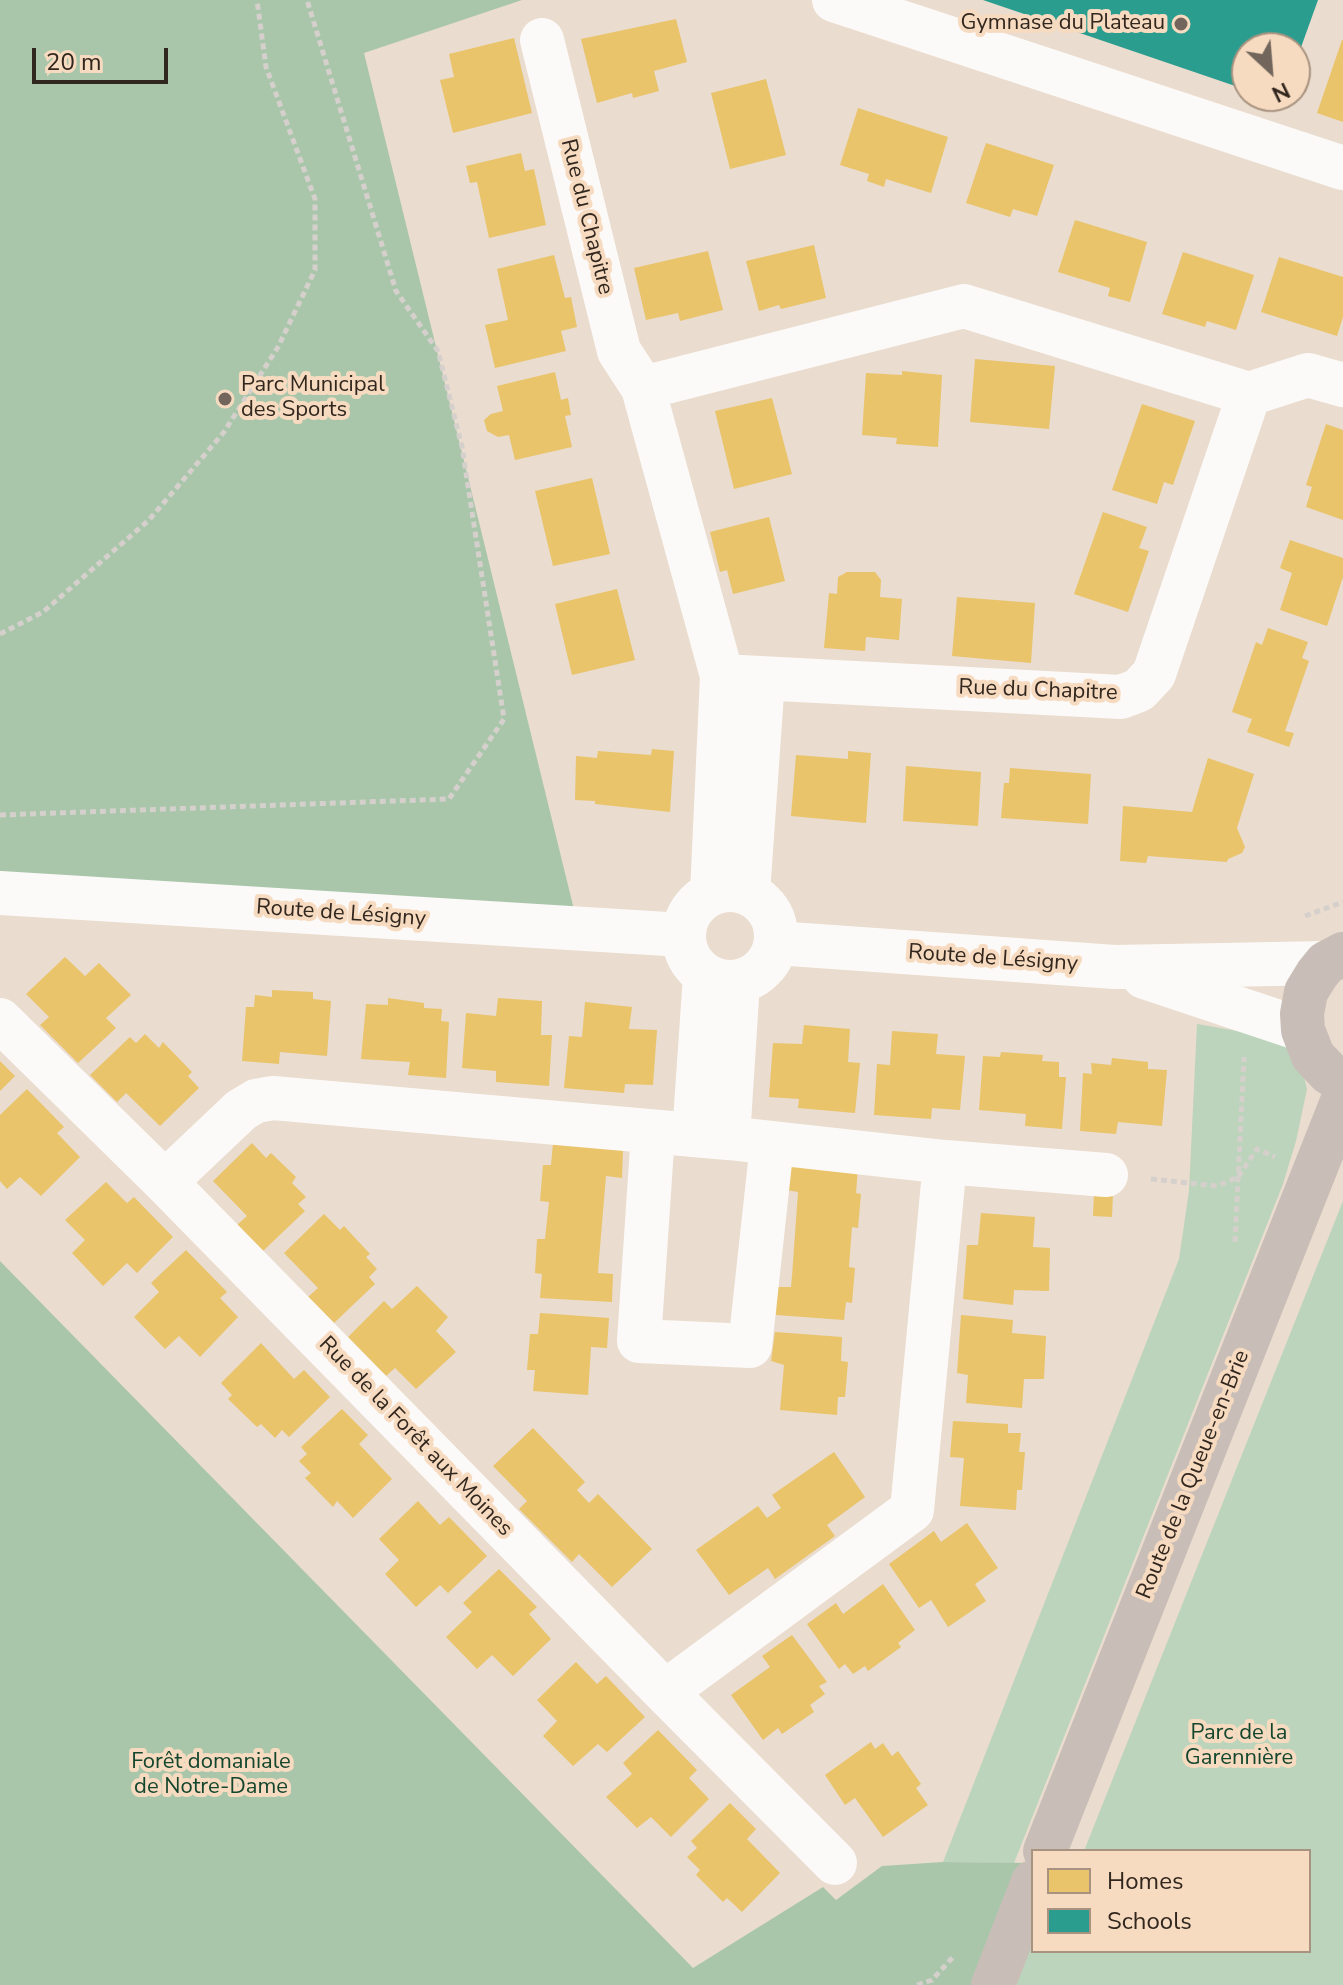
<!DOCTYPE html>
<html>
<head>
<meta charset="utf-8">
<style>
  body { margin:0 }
  #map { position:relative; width:1343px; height:1985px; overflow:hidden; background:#eadcce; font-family:"Nunito Sans",sans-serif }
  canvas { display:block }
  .legend { position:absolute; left:1031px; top:1849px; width:280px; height:104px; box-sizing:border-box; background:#f7dbc1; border:2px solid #a89380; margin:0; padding:10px 14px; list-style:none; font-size:24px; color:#32271e }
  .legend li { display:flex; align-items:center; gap:16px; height:40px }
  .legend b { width:40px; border:2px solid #a89380 }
  .north { position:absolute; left:1231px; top:32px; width:80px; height:80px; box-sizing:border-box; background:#f7dbc1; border:2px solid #a89380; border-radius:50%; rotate:154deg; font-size:22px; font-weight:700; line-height:32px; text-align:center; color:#32271e }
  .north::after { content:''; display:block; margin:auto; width:28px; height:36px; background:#72665c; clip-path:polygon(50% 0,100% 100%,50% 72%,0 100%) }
  .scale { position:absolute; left:32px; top:48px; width:136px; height:36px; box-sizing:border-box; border:4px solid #32271e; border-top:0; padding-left:10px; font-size:24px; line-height:28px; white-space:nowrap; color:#32271e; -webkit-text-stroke:6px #f7dbc1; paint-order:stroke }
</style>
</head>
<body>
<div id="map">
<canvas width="1343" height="1985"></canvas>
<ul class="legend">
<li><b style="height:22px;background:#e9c46a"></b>Homes</li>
<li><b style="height:22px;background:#2a9d8f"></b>Schools</li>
</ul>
<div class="north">N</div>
<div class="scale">20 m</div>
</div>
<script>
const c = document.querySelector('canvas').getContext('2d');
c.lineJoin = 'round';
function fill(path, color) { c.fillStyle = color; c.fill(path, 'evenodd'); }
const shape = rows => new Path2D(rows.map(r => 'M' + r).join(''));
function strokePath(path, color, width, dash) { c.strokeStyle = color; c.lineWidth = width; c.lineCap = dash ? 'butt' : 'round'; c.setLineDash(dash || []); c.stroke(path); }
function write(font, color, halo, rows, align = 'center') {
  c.font = font + ' "Nunito Sans",sans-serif'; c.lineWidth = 8; c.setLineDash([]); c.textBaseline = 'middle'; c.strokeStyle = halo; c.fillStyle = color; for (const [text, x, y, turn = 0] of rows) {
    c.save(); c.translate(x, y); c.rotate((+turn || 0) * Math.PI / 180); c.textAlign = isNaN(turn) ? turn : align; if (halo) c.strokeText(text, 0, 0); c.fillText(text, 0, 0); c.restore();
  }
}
const green = shape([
  [1197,1024,1272,1037,1291,1049,1303,1072,1307,1089,1296,1141,1283,1184,1014,1863,943,1862,1179,1259,1189,1191],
  [1343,1201,1343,1985,993,1985,1033,1882,1033,1951,1309,1951,1309,1851,1084,1851]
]);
const forest = shape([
  [0,0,522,0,364,53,579,930,0,893],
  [0,1261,693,1968,823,1887,836,1900,882,1866,943,1862,1033,1863,993,1985,0,1985]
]);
const homes = shape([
  [676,19,687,62,654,71,659,91,633,98,632,93,597,103,581,39],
  [514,38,532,113,453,133,440,80,454,77,449,54],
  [1342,40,1343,40,1343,122,1317,113],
  [766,79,786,155,730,169,711,93],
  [858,108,948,137,931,193,886,179,884,187,867,181,869,174,840,165],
  [986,143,1054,165,1037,216,1013,209,1010,217,966,203],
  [521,153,525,171,534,169,546,225,489,238,477,182,470,183,466,166],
  [1075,220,1147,242,1130,302,1108,296,1110,288,1058,272],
  [814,245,826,298,781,309,779,305,759,311,746,261],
  [708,251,723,310,680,321,678,313,646,320,634,268],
  [1183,252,1254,275,1236,330,1207,321,1205,327,1162,314],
  [554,255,565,298,571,297,577,327,561,331,566,351,495,368,485,325,508,320,497,269],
  [1279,257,1343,277,1343,317,1337,336,1261,312],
  [975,359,1055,366,1049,429,970,422],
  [902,371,942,375,938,447,896,444,897,438,862,435,866,373,902,375],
  [555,372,561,400,568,398,571,415,565,416,572,447,515,460,509,435,498,437,487,431,484,420,491,414,503,411,497,386],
  [772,398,792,474,734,489,715,411],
  [1142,404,1195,421,1173,485,1164,482,1157,504,1112,490],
  [1326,424,1343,430,1343,520,1306,507,1312,487,1306,485],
  [592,478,610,554,553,566,535,491],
  [1103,512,1147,527,1139,548,1149,551,1128,612,1074,594],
  [769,517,785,581,733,594,727,570,720,572,710,532],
  [1290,540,1343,558,1343,577,1327,626,1280,610,1292,573,1280,568],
  [847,572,875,572,881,580,880,597,902,599,899,640,866,637,865,651,824,648,829,593,837,594,838,577],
  [617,589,635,660,572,675,555,604],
  [957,597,1035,603,1031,663,952,656],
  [1268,628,1308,642,1302,658,1309,661,1285,731,1294,733,1289,747,1247,732,1252,719,1232,712,1256,642,1262,645],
  [652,749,674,751,670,812,595,804,595,801,575,800,576,756,597,758,598,751,651,755],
  [848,751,871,753,866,823,791,816,796,755,848,759],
  [1208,758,1254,774,1237,828,1245,847,1242,853,1228,859,1227,862,1148,856,1146,863,1120,861,1123,806,1192,812],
  [906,766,981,772,978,826,903,821],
  [1010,768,1091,774,1088,824,1001,818,1004,783,1009,783],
  [65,957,85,976,99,963,131,995,106,1018,116,1028,78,1063,40,1025,49,1017,26,994],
  [272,990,313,992,313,999,331,1001,327,1056,280,1052,279,1064,242,1061,246,1007,254,1007,255,995,272,997],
  [388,998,424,1003,424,1008,442,1009,441,1021,449,1022,446,1078,408,1075,410,1062,361,1059,366,1004,388,1005],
  [498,998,542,1001,541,1035,552,1035,549,1086,496,1082,496,1071,462,1068,466,1013,496,1016],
  [585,1002,632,1007,629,1029,657,1030,653,1085,625,1084,624,1093,564,1088,569,1036,582,1037],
  [804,1025,850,1029,848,1062,860,1063,855,1113,798,1108,799,1099,769,1097,773,1043,802,1044],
  [892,1031,938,1034,936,1054,965,1056,960,1110,932,1108,931,1119,874,1115,877,1064,890,1065],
  [145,1034,159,1048,163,1042,192,1072,188,1076,199,1088,160,1126,126,1093,117,1102,90,1075,130,1037,136,1043],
  [1001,1052,1043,1055,1042,1061,1059,1062,1059,1077,1066,1077,1062,1129,1025,1126,1026,1114,979,1110,983,1056,1000,1057],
  [1112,1058,1148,1062,1148,1069,1167,1070,1162,1126,1118,1122,1116,1134,1080,1131,1083,1073,1092,1074,1091,1063,1111,1065],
  [0,1061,15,1076,0,1091],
  [27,1089,64,1127,57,1133,80,1157,41,1196,20,1177,7,1189,0,1181,0,1115],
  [252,1143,266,1158,271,1153,296,1177,292,1183,306,1197,298,1204,305,1211,263,1251,237,1225,247,1216,213,1181],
  [553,1143,623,1149,622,1178,606,1176,599,1259,598,1273,613,1274,612,1302,540,1298,542,1274,535,1273,537,1239,545,1239,549,1202,540,1201,543,1165,551,1165],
  [788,1162,858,1167,856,1193,861,1194,858,1228,852,1227,849,1267,855,1268,852,1303,846,1302,844,1320,776,1315,777,1287,791,1287,792,1276,798,1192,786,1190],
  [106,1182,127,1203,134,1197,173,1237,137,1273,127,1263,103,1286,72,1253,85,1240,65,1220],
  [1094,1193,1113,1193,1112,1217,1093,1216],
  [981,1213,1035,1217,1033,1247,1050,1248,1049,1291,1014,1290,1013,1305,963,1299,967,1245,978,1245],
  [324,1214,340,1230,344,1226,370,1254,366,1257,377,1269,369,1277,375,1284,334,1323,308,1297,318,1288,284,1253],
  [186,1250,227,1292,220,1298,238,1317,200,1357,179,1336,165,1349,134,1317,159,1292,151,1283],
  [417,1286,448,1317,436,1331,456,1352,416,1389,395,1368,386,1376,348,1337,384,1301,392,1309],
  [540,1313,609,1318,607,1348,591,1347,588,1395,533,1391,535,1370,527,1370,530,1334,538,1334],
  [961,1315,1013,1320,1012,1333,1046,1336,1044,1379,1024,1379,1022,1408,966,1403,968,1375,957,1373],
  [775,1332,842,1337,841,1361,848,1362,845,1397,838,1397,837,1415,780,1410,784,1365,771,1361],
  [261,1343,294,1379,304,1370,330,1397,289,1437,282,1430,275,1438,261,1424,257,1427,228,1399,232,1395,221,1383],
  [342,1409,368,1435,359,1444,392,1479,353,1518,337,1501,333,1507,305,1478,311,1473,299,1461,307,1454,301,1447],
  [953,1421,1008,1424,1008,1433,1021,1433,1019,1452,1025,1452,1022,1490,1017,1490,1016,1510,960,1506,964,1458,950,1457],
  [533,1428,585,1482,577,1490,589,1503,598,1494,652,1549,612,1587,579,1554,572,1562,519,1509,527,1501,493,1466],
  [834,1452,865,1497,827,1525,835,1536,775,1579,768,1568,729,1595,696,1550,758,1506,767,1518,781,1508,772,1495],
  [418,1501,440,1525,449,1517,487,1556,448,1593,440,1585,416,1607,385,1574,399,1560,379,1539],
  [967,1523,998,1568,975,1584,986,1601,948,1627,931,1600,919,1608,889,1564,934,1531,941,1542],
  [499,1569,537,1607,529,1614,551,1639,513,1676,492,1655,477,1669,446,1637,472,1612,463,1603],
  [883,1584,915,1630,898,1643,901,1647,868,1671,865,1666,853,1674,845,1664,839,1669,807,1624,836,1603,843,1614],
  [792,1635,827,1682,819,1686,825,1694,810,1705,814,1712,782,1734,778,1728,763,1740,731,1695,770,1667,762,1656],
  [576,1662,597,1684,606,1676,645,1717,607,1752,598,1744,573,1766,543,1736,557,1721,537,1700],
  [658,1730,697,1770,689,1778,709,1799,671,1837,651,1817,637,1828,606,1797,632,1774,623,1763],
  [871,1742,875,1749,883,1743,892,1756,898,1751,921,1784,916,1788,928,1805,883,1837,855,1798,845,1805,825,1775],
  [730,1803,756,1829,747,1839,780,1873,742,1912,727,1898,723,1902,696,1875,700,1870,687,1857,697,1848,691,1841]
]);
const schools = shape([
  [983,0,1318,0,1295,64,1295,48,1247,48,1247,90]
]);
const path = shape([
  [0,634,43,612,149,520,224,432,278,347,315,270,315,199,266,67,257,0],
  [0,815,449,799,504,719,462,447,438,351,396,291,307,0],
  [1305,916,1343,902],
  [1151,1179,1217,1186,1238,1177,1257,1149,1275,1157],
  [1235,1242,1244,1057],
  [917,1985,932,1980,954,1956]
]);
const minor = shape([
  [834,0,1343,168],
  [542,40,619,351,643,388],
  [1249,394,1308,375,1343,385],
  '684 936a46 46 0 1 1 92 0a46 46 0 1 1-92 0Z',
  [0,893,683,935],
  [712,893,722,676,643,388,964,306,1249,394,1154,674,1139,690,1121,697,722,676],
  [748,893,763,679],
  [776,943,1115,967,1326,963],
  [1144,977,1303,1030],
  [0,1020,165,1182],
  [653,1133,639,1341,750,1346,772,1144],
  [694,1135,705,976],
  [728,1138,738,982],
  [945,1162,1106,1175],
  [665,1692,912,1510,945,1162,728,1138,273,1098,256,1101,241,1110,165,1182,665,1692,835,1863]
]);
const major = shape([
  [1343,954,1326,963,1317,974,1306,992,1302,1014,1303,1030,1313,1056,1329,1073,1343,1081],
  [1045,1851,1343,1099],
  [993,1985,1033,1882]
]);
const markers = [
  [1181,24,8,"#72665c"],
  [225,399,8,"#72665c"]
];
const poiNames = [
  ["Gymnase du Plateau",1165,24],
  ["Parc Municipal",241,386,"left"],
  ["des Sports",241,411,"left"]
];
const streetNames = [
  ["Rue du Chapitre",586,217,76],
  ["Rue du Chapitre",1038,691,2],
  ["Route de Lésigny",341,914,4],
  ["Route de Lésigny",993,959,4],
  ["Rue de la Forêt aux Moines",415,1437,46],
  ["Route de la Queue-en-Brie",1194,1475,-68]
];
const parkNames = [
  ["Parc de la",1239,1734],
  ["Garennière",1239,1759],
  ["Forêt domaniale",211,1763],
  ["de Notre-Dame",211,1788]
];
fill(green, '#bbd4bb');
fill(forest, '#a9c6ab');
fill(homes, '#e9c46a');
fill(schools, '#2a9d8f');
strokePath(path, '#d5d0cc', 5, [6, 4]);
strokePath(minor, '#fcfaf8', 44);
strokePath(major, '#c9beb7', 44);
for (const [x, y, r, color] of markers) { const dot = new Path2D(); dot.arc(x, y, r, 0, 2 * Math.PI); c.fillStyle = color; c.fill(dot); strokePath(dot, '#f7dbc1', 3); }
write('22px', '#32271e', '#f7dbc1', poiNames, 'right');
write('22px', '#32271e', '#f7dbc1', streetNames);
write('22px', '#13462d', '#f7dbc1', parkNames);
</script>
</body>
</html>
